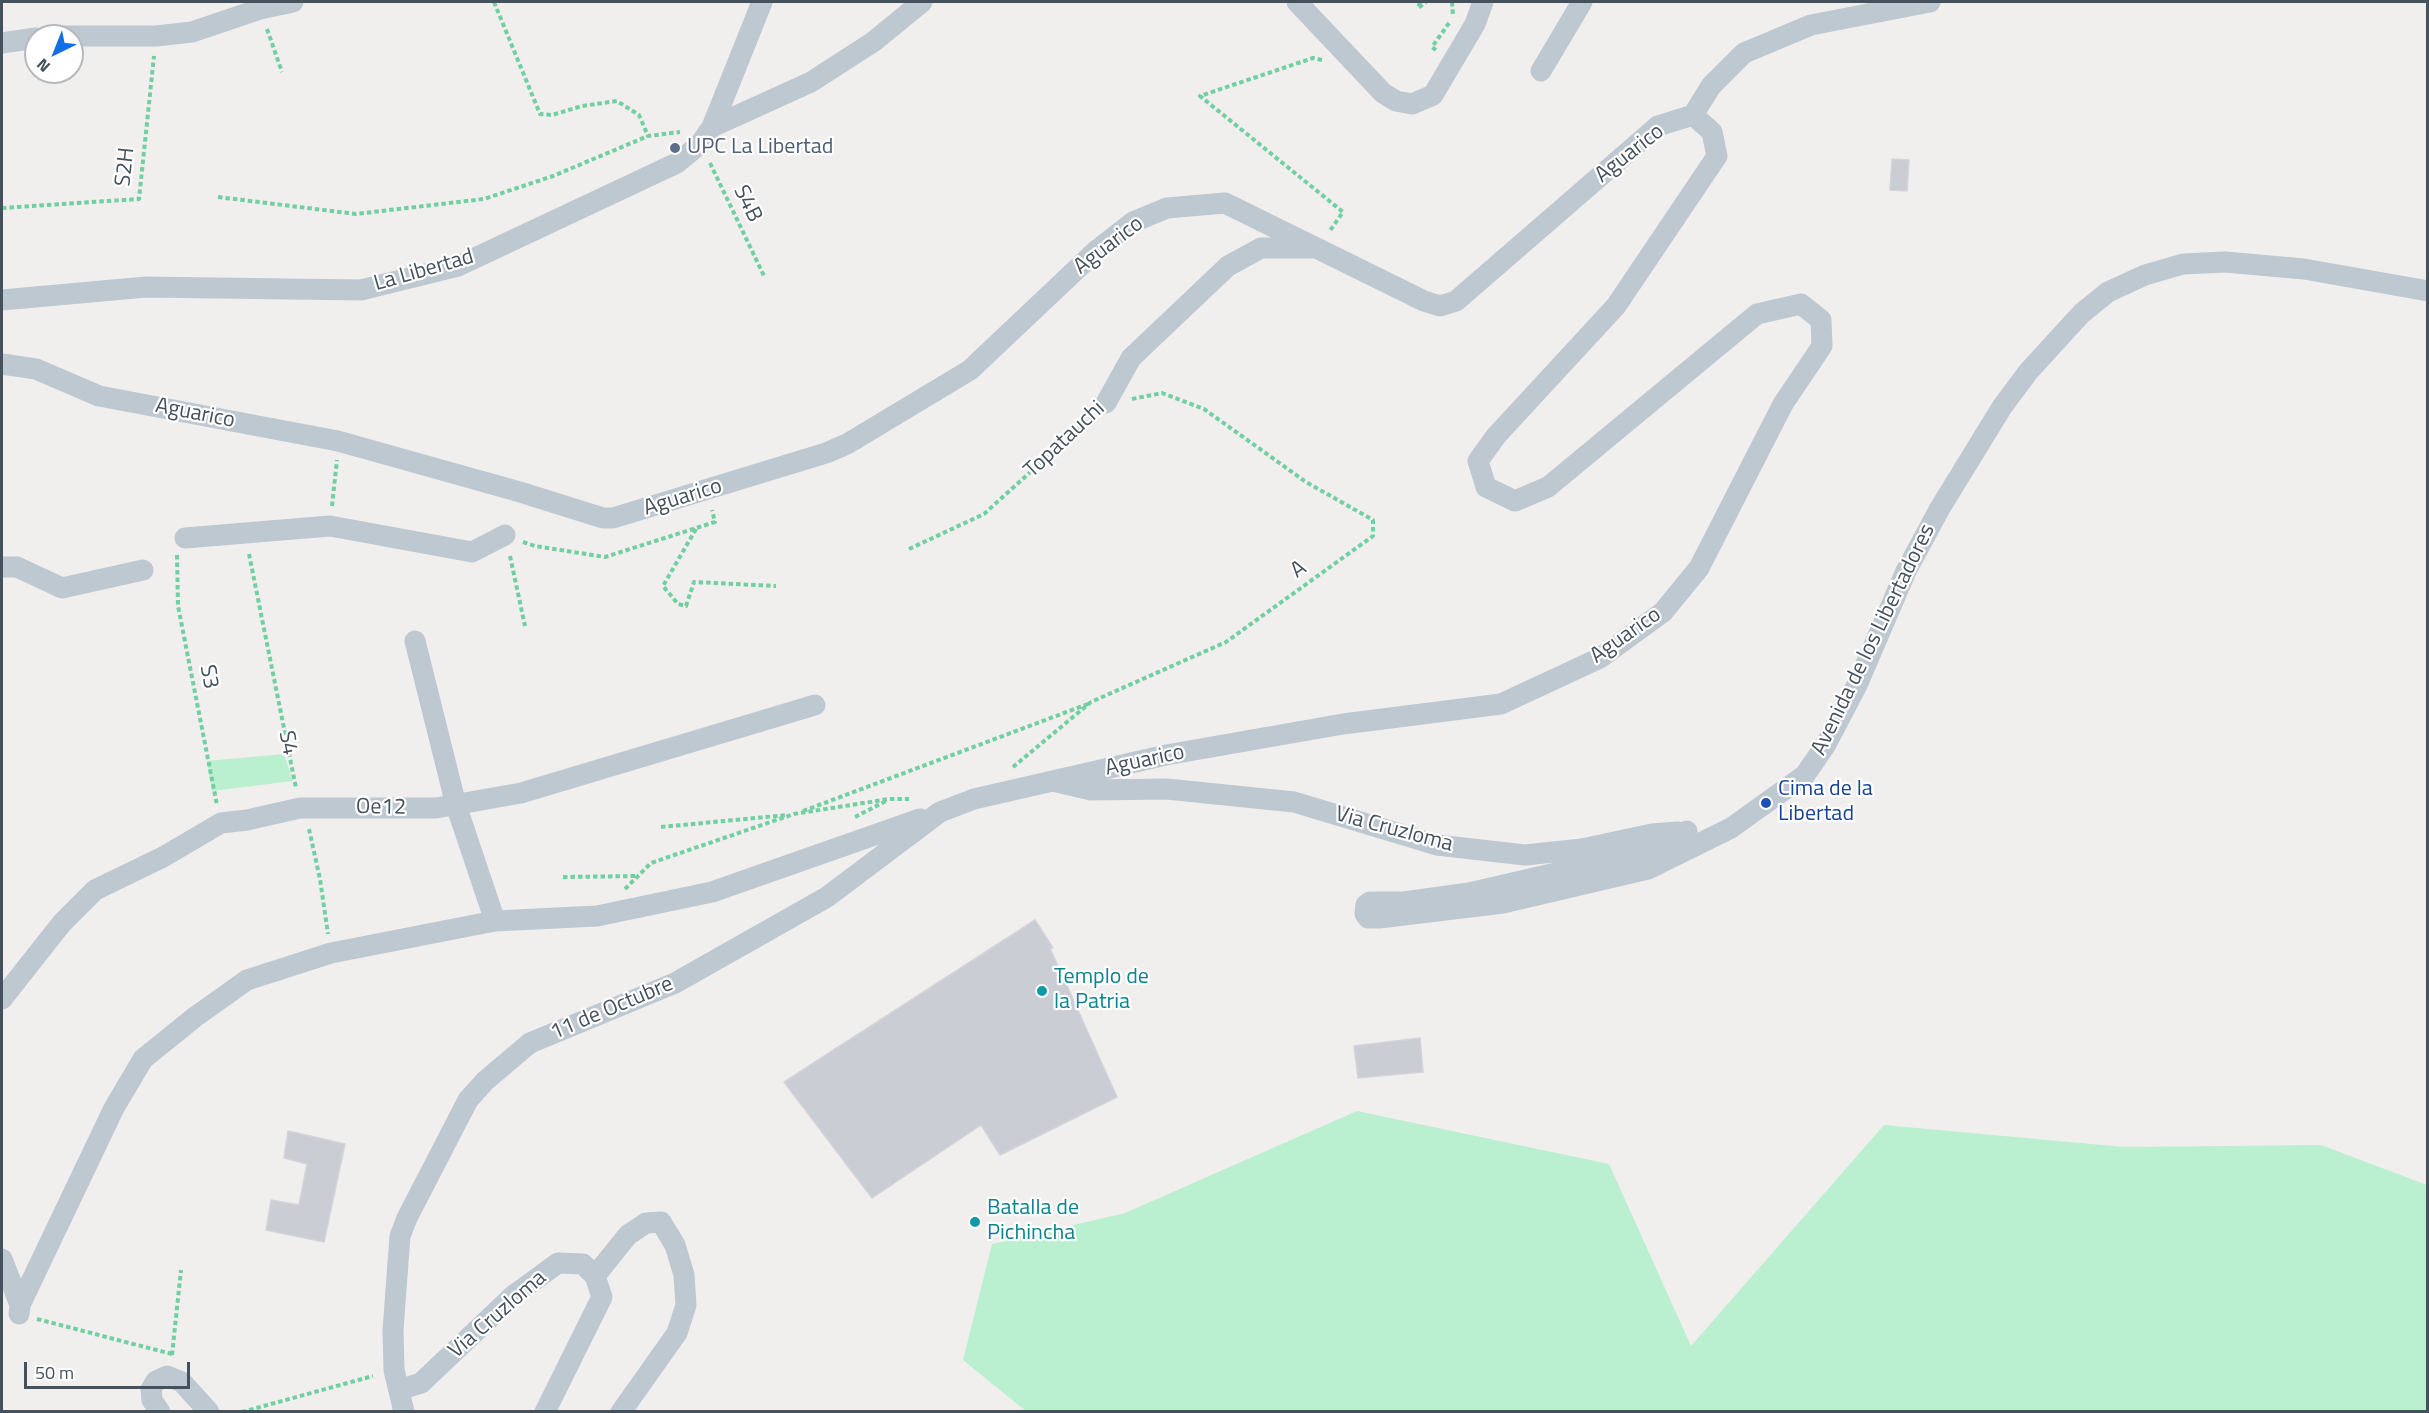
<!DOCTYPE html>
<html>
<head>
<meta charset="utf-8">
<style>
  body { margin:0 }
  #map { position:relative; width:2429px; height:1413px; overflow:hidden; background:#f1eeee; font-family:"Titillium Web",sans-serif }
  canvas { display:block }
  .frame { position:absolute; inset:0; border:3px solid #45515c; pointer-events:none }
  .north { position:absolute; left:24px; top:24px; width:60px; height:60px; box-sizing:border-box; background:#fff; border:2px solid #b5b9be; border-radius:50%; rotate:223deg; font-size:16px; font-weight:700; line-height:24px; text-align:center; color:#45515c }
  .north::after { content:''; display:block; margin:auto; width:21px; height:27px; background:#126fe6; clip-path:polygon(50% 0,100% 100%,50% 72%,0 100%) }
  .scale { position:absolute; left:24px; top:1362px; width:166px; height:27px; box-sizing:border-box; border:3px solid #45515c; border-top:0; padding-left:8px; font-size:18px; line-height:21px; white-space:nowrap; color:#45515c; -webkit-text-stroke:4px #fff; paint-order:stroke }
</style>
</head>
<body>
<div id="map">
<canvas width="2429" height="1413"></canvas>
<div class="frame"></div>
<div class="north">N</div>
<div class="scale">50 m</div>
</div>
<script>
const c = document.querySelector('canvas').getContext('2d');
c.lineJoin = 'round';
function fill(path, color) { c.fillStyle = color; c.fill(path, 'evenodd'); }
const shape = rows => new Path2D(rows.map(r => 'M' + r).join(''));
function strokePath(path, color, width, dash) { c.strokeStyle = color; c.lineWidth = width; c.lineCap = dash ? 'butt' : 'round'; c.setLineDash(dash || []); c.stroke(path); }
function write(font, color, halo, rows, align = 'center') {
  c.font = font + ' "Titillium Web",sans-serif'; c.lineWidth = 4.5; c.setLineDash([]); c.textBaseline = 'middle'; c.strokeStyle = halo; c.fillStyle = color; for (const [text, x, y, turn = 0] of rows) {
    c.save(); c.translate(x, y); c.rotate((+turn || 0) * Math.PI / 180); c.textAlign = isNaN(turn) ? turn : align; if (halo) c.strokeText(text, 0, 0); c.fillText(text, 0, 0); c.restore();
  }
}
const green = shape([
  [284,754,293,781,212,791,207,761],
  [1357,1111,1609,1164,1691,1346,1884,1125,2124,1147,2321,1145,2427,1185,2427,1411,1027,1412,963,1360,992,1244,1125,1213]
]);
const building = shape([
  [1892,159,1909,160,1907,191,1890,190,1892,159],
  [1035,920,1053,948,1050,948,1117,1097,1000,1155,981,1125,872,1198,784,1082,1035,920],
  [1420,1038,1423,1072,1358,1078,1354,1046,1420,1038],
  [288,1131,345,1144,324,1242,266,1230,271,1200,299,1205,307,1164,284,1158,288,1131]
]);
const path = shape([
  [494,2,540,114,552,115,582,106,617,101,639,115,648,136,680,132],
  [1420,2,1418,8,1426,2],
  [1452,2,1453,16],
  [267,29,282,72],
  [1436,50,1432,47,1449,23],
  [1322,60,1313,58,1200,96,1343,212,1329,232],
  [710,163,765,278],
  [218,197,356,214,484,199,553,176,648,136],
  [2,208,139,199,154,56],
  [332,506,337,460],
  [696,529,663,586,678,604,686,606,694,582,776,586],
  [523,542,535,546,605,557,715,522,712,510],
  [909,549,984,514,1091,417],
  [249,554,296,788],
  [177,555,178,606,217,805],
  [510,556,525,626],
  [1013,767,1091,702,1226,642,1373,536,1373,520,1306,482,1204,409,1162,393,1132,399],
  [803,811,1088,704],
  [855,817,886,801],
  [661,827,787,815],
  [309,829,320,879,328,934],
  [563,877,637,876],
  [625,889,651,863,794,814,889,799,909,799],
  [37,1319,172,1354],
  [172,1355,181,1270],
  [242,1412,373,1376]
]);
const minor = shape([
  [1297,2,1383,93,1396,101,1412,104,1433,95,1475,24,1483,2],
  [56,36,156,36,192,32,260,9,293,2],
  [2,43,36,38],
  [1541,71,1582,2],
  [1693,115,1711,86,1744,53,1811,25,1930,2],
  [712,127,811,82,873,42,922,2],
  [2,300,146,287,361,290,458,266,677,163,700,144,712,127,762,2],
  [2,364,36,369,99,396,338,441,520,492,603,518,613,518,826,453,847,444,970,370,1097,250,1133,222,1167,208,1225,203,1424,301,1440,306,1456,301,1658,126,1693,115,1712,132,1717,156,1616,306,1496,436,1478,461,1486,487,1515,501,1548,487,1757,314,1801,304,1821,320,1822,346,1783,404,1699,568,1663,612,1600,658,1501,704,1343,724,1166,755,974,799,940,812,827,897,675,983,530,1043,485,1081,468,1100,407,1218,400,1236,393,1330,394,1370,404,1412],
  [1106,403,1131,358,1228,266,1261,248,1312,248],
  [185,538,330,526,472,552,505,535],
  [2,567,17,567,62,588,143,570],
  [415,641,456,805,495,921],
  [1057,782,1091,790,1167,789,1294,802,1437,845,1525,855,1582,849,1652,834,1678,832],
  [1687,831,1651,851,1469,893,1404,902,1370,902,1366,905,1365,914,1368,918,1379,918,1503,903,1648,869,1731,828,1805,775,1825,746,1857,685,1906,571,1940,508,2002,407,2028,372,2059,338,2082,313,2108,292,2145,275,2183,264,2225,262,2304,269,2428,291],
  [2,999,62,923,95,890,163,857,221,823,247,820,300,808,436,808,521,793,815,705],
  [2,1259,20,1305],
  [595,1276,628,1235,646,1223,661,1222,675,1245,684,1275,686,1305,677,1333,621,1412],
  [19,1314,20,1305,114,1108,143,1059,195,1017,247,980,331,953,495,921,597,916,712,892,920,819],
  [399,1390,421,1383,514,1295,558,1263,583,1264,595,1276,602,1297,545,1412],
  [160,1412,152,1400,151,1389,156,1381,167,1376,182,1382,209,1412]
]);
const markers = [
  [675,148,6,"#5c6f8a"],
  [1766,803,6,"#1a4fb4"],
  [1042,991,6,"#0f9aa8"],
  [975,1222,6,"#0f9aa8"]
];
const serviceNames = [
  ["UPC La Libertad",687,148]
];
const streetNames = [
  ["Aguarico",1630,154,-38],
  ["S2H",126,167,-84],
  ["S4B",747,204,64],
  ["Aguarico",1109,246,-37],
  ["La Libertad",424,271,-16],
  ["Aguarico",195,414,11],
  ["Topatauchi",1065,440,-43],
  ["Aguarico",683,498,-17],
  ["A",1299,570,-35],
  ["Aguarico",1626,636,-35],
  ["Avenida de los Libertadores",1874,640,-64],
  ["S3",208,677,79],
  ["S4",287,743,79],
  ["Aguarico",1145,761,-12],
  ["Oe12",381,808,1],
  ["Via Cruzloma",1394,830,15],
  ["11 de Octubre",612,1009,-23],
  ["Via Cruzloma",498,1315,-41]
];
const transitNames = [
  ["Cima de la",1778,790],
  ["Libertad",1778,815]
];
const cultureNames = [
  ["Templo de",1054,978],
  ["la Patria",1054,1003],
  ["Batalla de",987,1209],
  ["Pichincha",987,1234]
];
fill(green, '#baf0cf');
fill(building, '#cacdd3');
strokePath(building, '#d2d4da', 1.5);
strokePath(path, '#71d0a1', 4, [4.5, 3]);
strokePath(minor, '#bec8d1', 21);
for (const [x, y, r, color] of markers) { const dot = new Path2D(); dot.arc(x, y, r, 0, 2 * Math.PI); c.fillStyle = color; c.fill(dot); strokePath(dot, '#fff', 2); }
write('22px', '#4e5e75', '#fff', serviceNames, 'left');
write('22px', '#45515c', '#fff', streetNames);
write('22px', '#164399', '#fff', transitNames, 'left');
write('22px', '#0d838f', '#fff', cultureNames, 'left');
</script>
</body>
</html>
